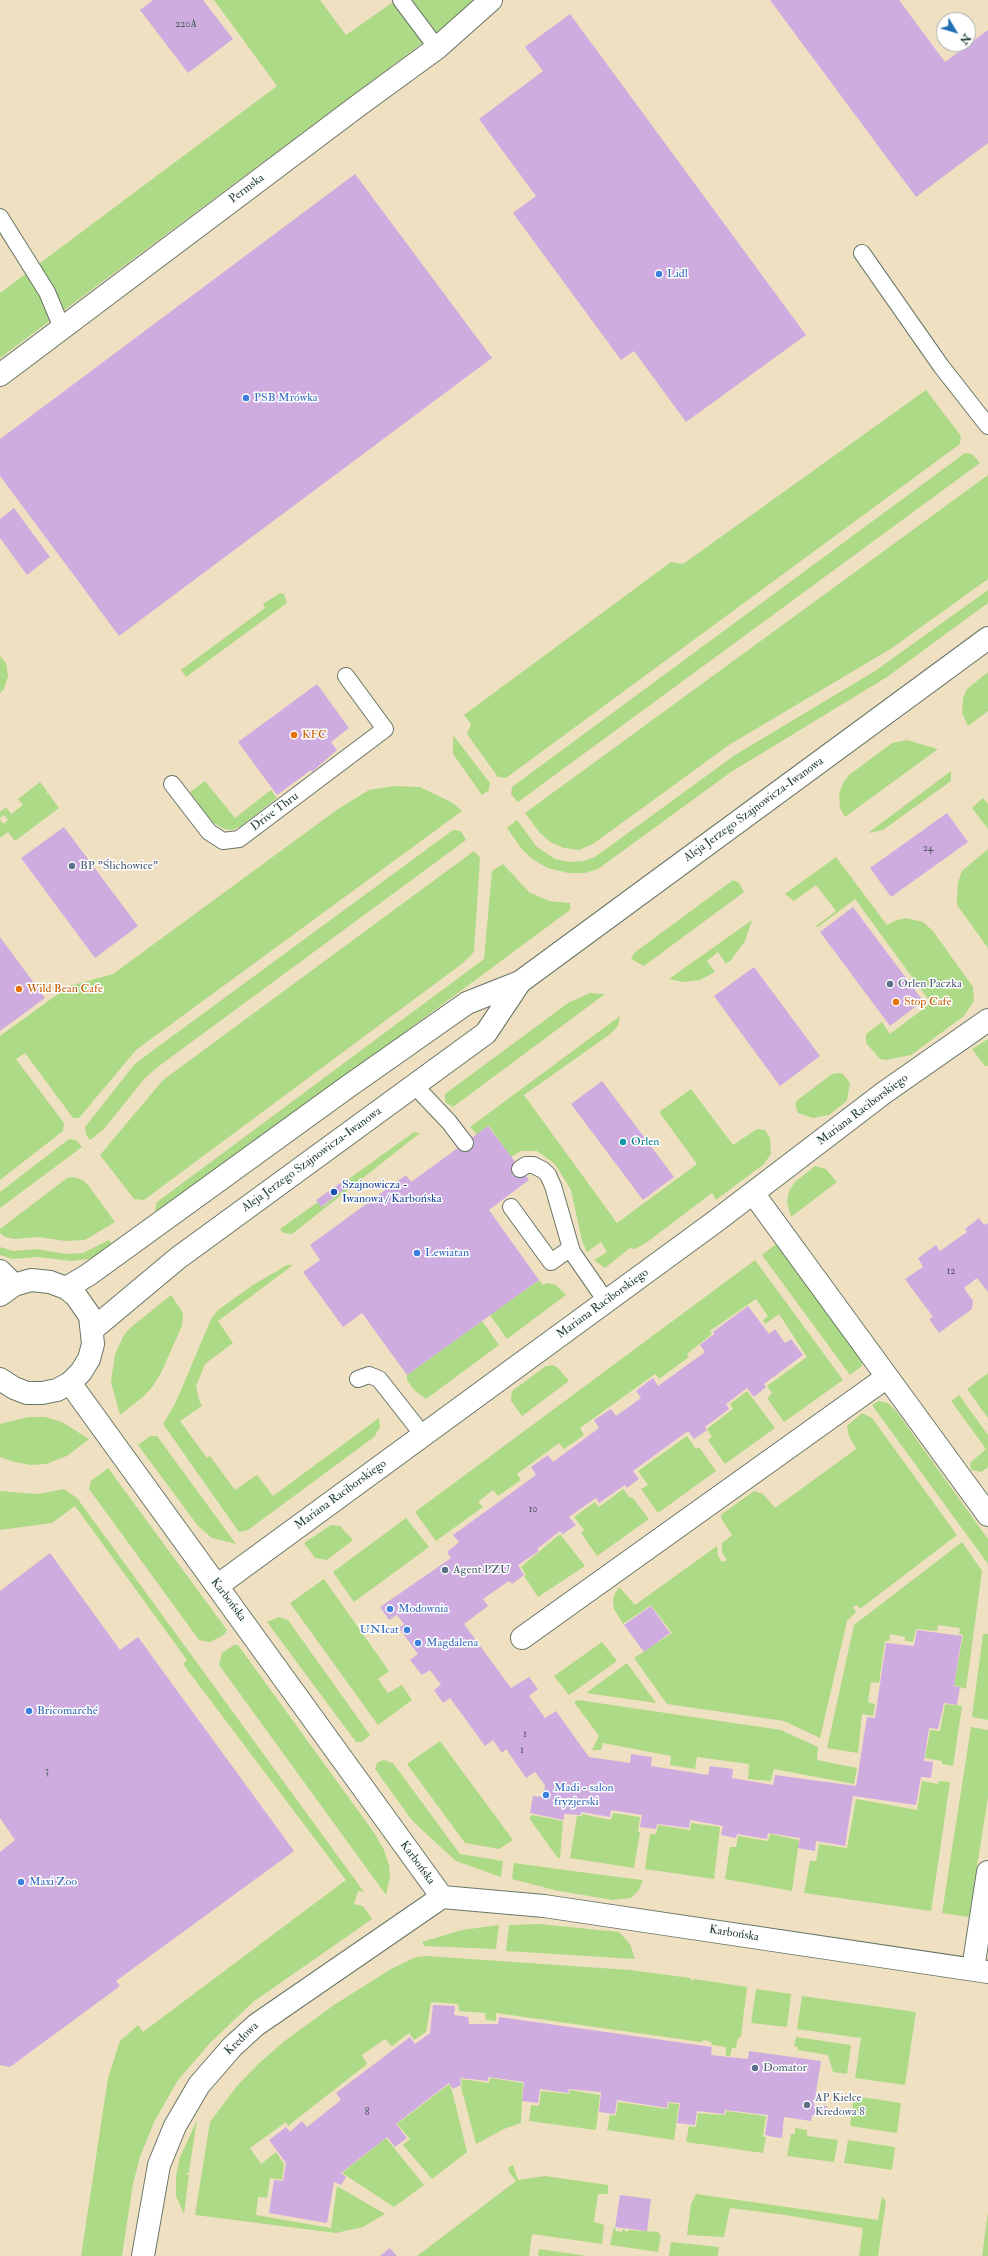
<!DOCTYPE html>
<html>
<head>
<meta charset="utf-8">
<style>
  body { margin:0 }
  #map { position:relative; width:988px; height:2256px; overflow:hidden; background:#f0e0c2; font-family:"IM FELL Double Pica",serif }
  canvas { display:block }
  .north { position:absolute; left:936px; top:12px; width:40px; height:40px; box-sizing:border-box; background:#fff; border:1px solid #a5b1ae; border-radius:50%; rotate:128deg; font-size:11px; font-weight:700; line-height:16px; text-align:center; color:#1f3d34 }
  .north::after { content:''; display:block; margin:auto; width:14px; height:18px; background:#1f6fb2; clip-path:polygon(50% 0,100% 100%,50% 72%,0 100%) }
</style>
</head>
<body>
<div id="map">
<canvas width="988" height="2256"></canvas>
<div class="north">N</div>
</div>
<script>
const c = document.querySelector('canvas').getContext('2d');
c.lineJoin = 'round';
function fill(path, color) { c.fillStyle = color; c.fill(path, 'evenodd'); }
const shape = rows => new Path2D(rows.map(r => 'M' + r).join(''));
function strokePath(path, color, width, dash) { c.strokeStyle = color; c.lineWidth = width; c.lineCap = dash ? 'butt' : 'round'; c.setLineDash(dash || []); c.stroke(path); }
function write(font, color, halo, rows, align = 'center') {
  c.font = font + ' "IM FELL Double Pica",serif'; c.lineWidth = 3; c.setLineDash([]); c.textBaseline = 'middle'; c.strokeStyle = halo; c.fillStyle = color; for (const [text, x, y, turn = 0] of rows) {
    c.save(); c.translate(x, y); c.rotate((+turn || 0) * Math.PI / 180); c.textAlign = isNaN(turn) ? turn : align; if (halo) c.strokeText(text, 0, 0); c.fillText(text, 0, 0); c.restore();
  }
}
const green = shape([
  [214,0,320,0,346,35,396,0,475,0,436,33,0,358,0,293,277,86],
  [926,390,961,436,960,444,506,778,498,777,467,734,471,724,464,715,671,562,683,564],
  [965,453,972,454,980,463,518,802,511,794,512,787],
  [988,475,988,579,892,648,729,745,593,844,579,850,564,848,550,842,540,833,525,813],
  [988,590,988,603,887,677,731,772,598,869,585,873,568,873,548,868,532,859,521,848,507,828,517,820,537,847,555,859,570,862,583,861,595,857,735,755,875,671],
  [280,593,284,594,287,603,186,677,181,670,265,608,263,604],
  [0,656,6,663,8,676,4,689,0,693],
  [988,672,988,711,968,726,962,713,963,698,967,689],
  [453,735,490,783,489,790,482,795,453,754],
  [907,740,938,749,845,817,840,808,839,794,843,783,849,775,892,743],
  [951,771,951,781,883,830,868,833],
  [205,781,235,818,271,790,277,798,241,826,232,830,224,829,212,822,190,792],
  [40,782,47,791,47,794,48,793,59,808,15,841,8,832,0,838,0,819,3,824,8,820,4,815,0,818,0,812,6,807,11,814,23,805,18,799],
  [394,786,420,787,453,803,462,811,136,1050,79,1118,73,1118,25,1053,16,1059,64,1123,63,1131,0,1180,0,1036,69,986,113,974,338,809,369,790],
  [983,798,988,804,988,829,972,808],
  [453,830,461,831,466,840,159,1066,145,1078,104,1129,90,1140,86,1135,85,1127,134,1065,144,1057],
  [988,849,988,948,957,905,957,898,958,882,962,871],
  [474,851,480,858,474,952,463,963,144,1200,134,1199,100,1155,163,1080],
  [836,857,887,925,897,920,906,918,923,922,933,931,973,987,974,1001,964,1016,911,1055,886,1060,880,1059,866,1043,866,1034,882,1022,890,1034,931,1003,855,899,818,927,816,926,836,911,816,885,794,901,785,894],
  [503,864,529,892,549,901,570,903,570,910,159,1214,155,1209,157,1202,484,959,492,871],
  [733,880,739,883,744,892,644,966,631,959,634,953],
  [752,920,745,941,731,960,726,964,718,952,707,961,715,972,700,980,683,982,669,979],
  [590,993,605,994,453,1107,445,1102,445,1094,568,1003],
  [620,1016,618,1026,609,1035,524,1095,617,1223,697,1164,659,1112,691,1089,733,1145,757,1129,765,1130,770,1138,771,1154,764,1164,716,1200,712,1193,646,1243,635,1249,630,1248,605,1268,594,1260,607,1252,601,1242,587,1252,582,1241,571,1190,555,1164,537,1151,521,1151,511,1157,489,1126,477,1135,470,1127],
  [988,1039,988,1066,985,1066,972,1049],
  [838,1073,843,1074,850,1083,847,1100,843,1104,829,1115,813,1118,798,1113,795,1103,799,1099,832,1074],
  [414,1132,420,1133,292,1234,283,1233,280,1229,318,1202,322,1207,346,1188,343,1183],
  [69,1139,76,1140,82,1147,0,1208,0,1192],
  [815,1166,826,1169,837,1182,791,1217,787,1202,789,1191,795,1182],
  [73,1177,83,1180,88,1185,115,1222,85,1240,65,1241,38,1237,15,1239,5,1237,0,1233,0,1229,67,1178],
  [109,1240,113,1246,89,1259,71,1261,38,1257,12,1259,0,1255,0,1247,13,1251,36,1249,66,1254,83,1253],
  [777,1243,862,1362,862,1366,850,1375,762,1255],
  [755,1260,843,1380,784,1422,767,1398,772,1393,767,1386,807,1357,779,1314,765,1324,763,1320,768,1316,756,1299,710,1331,712,1334,687,1354,689,1357,659,1379,655,1374,580,1428,584,1435,564,1449,559,1443,517,1474,521,1480,498,1496,493,1490,478,1502,483,1507,436,1541,415,1512],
  [287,1265,293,1265,218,1321,233,1343,205,1364,196,1386,199,1400,202,1406,180,1421,207,1458,210,1456,235,1490,257,1475,273,1496,379,1418,380,1427,374,1437,248,1530,239,1532,163,1424,176,1402,211,1319,218,1310,253,1285],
  [539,1280,543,1285,547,1283,556,1285,566,1295,507,1339,490,1315],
  [171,1295,183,1313,182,1326,161,1373,153,1386,144,1396,120,1415,111,1382,115,1354,124,1335,130,1328],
  [482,1321,499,1345,426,1399,414,1390,407,1380,407,1375],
  [553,1365,558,1368,569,1381,522,1416,511,1401,512,1391,546,1366],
  [988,1373,988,1418,967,1389],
  [747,1391,775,1428,725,1464,708,1440,712,1437,707,1429,733,1409,730,1404],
  [959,1395,988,1435,988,1467,981,1472,971,1470,970,1463,986,1449,951,1401],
  [879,1401,888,1403,896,1411,988,1539,988,1564,872,1405],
  [862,1413,872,1418,957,1535,860,1609,857,1605,853,1607,856,1612,847,1621,820,1738,784,1721,667,1704,634,1658,672,1633,651,1605,623,1624,614,1609,613,1600,615,1593,619,1588,621,1589,635,1605,717,1546,718,1556,722,1562,727,1560,722,1552,722,1543,732,1535,721,1518,722,1514,754,1491,763,1494,775,1508,856,1449,849,1436,847,1426],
  [29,1417,45,1417,62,1422,89,1439,67,1456,46,1464,31,1465,14,1462,0,1457,0,1424],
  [150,1436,157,1436,236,1544,212,1538,198,1526,138,1445],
  [687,1436,696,1449,699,1447,716,1471,658,1513,641,1489,648,1485,638,1471],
  [108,1468,227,1630,224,1635,210,1642,199,1640,89,1489,91,1481],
  [64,1489,77,1498,364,1892,358,1891,354,1904,363,1906,372,1919,253,2002,210,2043,178,2080,154,2122,140,2157,133,2184,122,2256,81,2256,108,2078,120,2041,138,2025,143,2032,346,1880,183,1664,187,1660,75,1506,52,1523,0,1530,0,1491,38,1494],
  [623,1489,630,1498,632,1497,649,1519,597,1556,581,1533,584,1530,574,1517,595,1502,599,1507],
  [406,1518,429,1547,354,1602,333,1572],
  [331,1525,340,1526,353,1540,327,1560,315,1558,304,1543],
  [560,1534,585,1566,538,1597,524,1576,526,1575,521,1567],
  [962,1542,982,1571,966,1689,954,1685,963,1635,959,1634,960,1628,938,1625,937,1631,916,1629,913,1642,905,1641,905,1637,890,1634,889,1641,885,1641,879,1683,871,1682,868,1702,875,1704,873,1716,862,1714,858,1753,827,1748,854,1625],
  [324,1579,389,1671,378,1679,388,1693,402,1685,412,1700,378,1725,290,1603],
  [279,1617,288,1620,370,1735,362,1742,356,1742,267,1622],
  [983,1634,988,1634,988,1720,972,1717],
  [602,1642,617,1661,569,1695,554,1676],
  [234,1645,238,1645,375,1834,384,1850,389,1865,390,1877,386,1895,219,1665,222,1653],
  [627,1663,656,1703,586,1693],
  [578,1700,781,1730,818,1747,817,1760,857,1768,854,1784,774,1769,771,1781,748,1779,749,1764,697,1757,695,1769,670,1765,671,1756,603,1743,601,1750,592,1750,599,1736,574,1702],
  [945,1704,962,1706,953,1766,942,1764,942,1761,925,1758,930,1730,940,1731],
  [971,1727,988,1730,988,1797,969,1917,942,1913],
  [440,1741,513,1840,499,1849,465,1843,407,1764],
  [383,1760,393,1763,460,1854,503,1861,501,1877,456,1861,421,1829,411,1819,375,1769,377,1763],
  [922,1781,938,1784,939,1781,950,1782,931,1911,804,1893,810,1861,816,1861,819,1844,847,1848,856,1799,917,1810],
  [613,1813,640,1817,638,1832,640,1832,634,1868,570,1858,577,1816,582,1816,582,1814,611,1820],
  [532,1815,563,1821,560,1858,557,1857,529,1818],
  [691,1823,720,1827,714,1879,645,1869,650,1834,656,1834,658,1825,690,1830],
  [770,1834,799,1840,792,1891,725,1879,730,1847,736,1847,738,1836,768,1841],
  [514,1863,610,1876,643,1880,639,1890,631,1898,612,1900,554,1890,512,1879],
  [540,1924,619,1932,630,1944,635,1959,506,1951,509,1925],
  [499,1925,496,1949,424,1946,422,1942,462,1930],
  [427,1956,630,1970,690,1978,692,1981,694,1979,747,1987,741,2036,737,2040,736,2048,732,2048,730,2056,726,2056,726,2047,712,2045,711,2042,704,2040,701,2042,496,2013,496,2021,486,2020,485,2013,459,2011,459,2006,457,2004,431,2002,426,2032,414,2040,409,2033,392,2046,385,2039,362,2055,367,2064,288,2126,286,2122,250,2148,261,2164,276,2152,284,2164,282,2180,270,2178,267,2198,258,2197,256,2215,331,2228,337,2186,385,2214,363,2227,336,2233,195,2215,210,2122,237,2086,259,2063,286,2040,334,2005,391,1969,416,1957],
  [756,1989,791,1994,787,2027,751,2023],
  [802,1996,916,2012,905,2085,855,2078,861,2038,797,2029],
  [796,2037,851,2045,847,2074,833,2072,828,2055,798,2050,798,2047,794,2046],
  [490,2078,523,2083,521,2123,504,2129,476,2144,461,2087,462,2086,461,2079,489,2083],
  [448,2085,450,2085,453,2094,467,2152,432,2179,403,2145,410,2139,397,2124],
  [570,2090,600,2095,596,2130,529,2121,531,2105,539,2106,541,2091,569,2094],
  [854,2096,901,2103,897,2133,850,2126],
  [618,2102,668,2109,669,2103,679,2104,674,2140,607,2130,610,2115,616,2116],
  [726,2111,766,2116,763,2137,766,2137,763,2153,686,2142,689,2126,696,2127,698,2113,725,2115],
  [197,2120,189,2172,186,2174,189,2175,184,2214,176,2196,176,2176,180,2157],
  [795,2128,807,2130,807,2136,838,2140,834,2162,787,2156,791,2134,795,2134],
  [386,2138,424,2185,394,2207,342,2173],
  [848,2140,895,2147,892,2170,844,2163],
  [513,2165,518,2180,545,2176,608,2185,608,2194,598,2194,594,2222,604,2225,602,2244,532,2234,529,2256,417,2256,516,2181,509,2172,508,2168],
  [696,2194,878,2220,882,2196,886,2202,878,2256,859,2256,863,2228,785,2215,730,2208,724,2237,687,2235,691,2204],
  [988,2212,988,2256,982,2256],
  [614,2226,616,2231,622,2232,623,2229,627,2232,629,2230,658,2232,661,2236,658,2252,610,2245],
  [671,2242,719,2247,718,2256,669,2256],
  [539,2249,588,2256,538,2256]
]);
const building = shape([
  [153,0,203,0,233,39,188,73,140,10],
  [770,0,899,0,945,62,988,30,988,143,916,197],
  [570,14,806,335,686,422,634,351,621,360,513,213,536,196,479,119,543,71,525,47],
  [355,174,492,358,119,636,0,476,0,439],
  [14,508,50,557,27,575,0,538,0,519],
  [317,684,349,728,331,742,337,750,312,772,311,770,277,795,238,742],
  [947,813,968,842,891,897,870,868],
  [64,827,138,926,95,958,21,858],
  [853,907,923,1001,890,1026,820,932],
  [0,937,45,998,0,1031],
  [754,967,820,1056,780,1086,714,996],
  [602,1081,674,1177,643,1200,571,1104],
  [488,1126,529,1180,489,1210,539,1280,407,1375,362,1313,343,1327,303,1272,320,1260,310,1245,406,1175,411,1182],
  [342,1182,346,1188,321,1207,316,1200],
  [979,1218,984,1225,988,1223,988,1292,977,1278,964,1288,973,1301,972,1309,939,1333,929,1319,933,1317,905,1279,923,1267,918,1258,936,1245,940,1251,967,1232,965,1229],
  [748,1306,769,1334,775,1329,785,1343,791,1339,803,1355,764,1384,766,1387,754,1397,747,1388,726,1404,729,1409,705,1427,707,1430,694,1439,688,1431,633,1471,639,1479,632,1484,627,1488,625,1485,599,1503,596,1498,569,1517,576,1525,563,1534,560,1531,537,1549,539,1551,518,1565,524,1575,512,1584,509,1581,483,1599,488,1606,464,1624,511,1688,529,1677,538,1689,529,1696,545,1718,556,1711,589,1757,630,1763,631,1754,652,1757,651,1766,708,1775,710,1766,733,1769,732,1778,773,1785,775,1775,856,1786,867,1717,875,1718,886,1643,914,1646,917,1630,962,1636,954,1686,960,1687,957,1705,944,1703,938,1729,929,1728,924,1761,933,1762,931,1778,921,1777,916,1805,853,1796,845,1846,816,1841,815,1851,798,1848,800,1838,768,1833,767,1839,737,1834,736,1838,721,1835,723,1826,690,1820,689,1828,657,1824,656,1829,640,1827,642,1815,611,1810,610,1817,581,1812,581,1815,564,1814,564,1820,530,1813,533,1796,543,1797,545,1785,535,1772,526,1778,506,1749,502,1753,493,1740,485,1746,450,1698,443,1703,434,1690,441,1685,430,1670,422,1675,410,1660,418,1654,399,1628,404,1624,397,1615,389,1620,380,1607,451,1558,447,1552,459,1542,453,1535,536,1475,531,1467,548,1455,553,1462,599,1428,594,1420,611,1409,616,1416,641,1398,636,1391,653,1378,658,1386,705,1352,700,1345,714,1334,713,1332],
  [50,1553,120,1650,138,1637,294,1851,116,1981,120,1986,10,2067,0,2065,0,1852,15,1840,0,1818,0,1591],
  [651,1606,670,1633,644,1652,624,1625],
  [433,2005,455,2006,454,2015,468,2017,469,2024,498,2024,499,2017,712,2047,711,2055,748,2059,749,2051,821,2061,814,2105,827,2106,826,2117,812,2115,811,2121,784,2117,782,2138,773,2137,765,2135,768,2115,725,2110,724,2114,697,2111,695,2125,677,2123,680,2103,668,2102,667,2108,617,2100,615,2114,599,2112,601,2092,569,2089,568,2093,540,2089,538,2103,522,2101,524,2082,488,2077,488,2081,460,2078,461,2085,453,2089,449,2083,396,2124,407,2138,395,2147,387,2137,341,2173,346,2177,341,2185,334,2182,327,2223,269,2213,274,2180,283,2181,286,2163,269,2140,286,2127,290,2132,302,2121,307,2127,341,2100,336,2093,410,2037,415,2044,430,2033],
  [620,2195,651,2199,647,2231,615,2227],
  [390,2248,397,2256,380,2256]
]);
const lane = shape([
  [401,0,437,48],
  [0,217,47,292,62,328],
  [862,253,941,366,988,426],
  [172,784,209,832,223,841,239,839,385,729,346,676],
  [414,1085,449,1122,465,1143],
  [520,1169,526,1165,533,1165,543,1170,548,1175,553,1186,572,1252,606,1301],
  [511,1207,551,1262,571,1248],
  [358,1379,369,1375,379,1379,423,1435]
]);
const street = shape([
  [0,375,359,105,437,48,491,0],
  [753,1193,988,1515],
  [0,1271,14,1285],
  [70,1383,442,1897,544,1906,988,1972],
  [217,1586,716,1221,885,1092,988,1020],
  [522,1638,887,1377],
  [973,1969,988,1872],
  [143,2256,159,2165,175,2126,199,2085,232,2047,256,2025,442,1897]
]);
const secondary = shape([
  [66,1288,88,1275,346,1088,467,1003,520,982,988,638],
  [0,1295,14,1285,31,1280,50,1282,66,1288,76,1296,90,1316,93,1344,89,1359,81,1372,70,1383,57,1390,42,1393,27,1393,14,1388,0,1379],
  [93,1329,178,1258,486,1033,520,982]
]);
const markers = [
  [659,274,4,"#3f7fe0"],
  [246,398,4,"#3f7fe0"],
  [294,735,4,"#e8710a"],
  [72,866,4,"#5c6f8a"],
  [890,984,4,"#5c6f8a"],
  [19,989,4,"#e8710a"],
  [896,1002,4,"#e8710a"],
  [623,1142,4,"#0f9aa8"],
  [334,1192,4,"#1a4fb4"],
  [417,1253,4,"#3f7fe0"],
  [445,1570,4,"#5c6f8a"],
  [390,1609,4,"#3f7fe0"],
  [407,1630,4,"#3f7fe0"],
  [418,1643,4,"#3f7fe0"],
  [29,1711,4,"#3f7fe0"],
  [546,1795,4,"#3f7fe0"],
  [21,1882,4,"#3f7fe0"],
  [755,2068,4,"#5c6f8a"],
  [807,2105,4,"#5c6f8a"]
];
const numberNames = [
  ["220A",186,25],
  ["24",928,849],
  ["12",951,1272],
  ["10",533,1510],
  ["1",525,1735],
  ["1",522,1751],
  ["3",47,1772],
  ["8",367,2113]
];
const streetNames = [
  ["Permska",247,189,-37],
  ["Aleja Jerzego Szajnowicza-Iwanowa",754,810,-36],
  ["Drive Thru",275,812,-37],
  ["Mariana Raciborskiego",863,1110,-37],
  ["Aleja Jerzego Szajnowicza-Iwanowa",312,1160,-36],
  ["Mariana Raciborskiego",603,1304,-36],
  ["Mariana Raciborskiego",341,1495,-36],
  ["Karbońska",228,1600,53],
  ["Karbońska",417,1863,54],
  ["Karbońska",734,1934,9],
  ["Kredowa",242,2039,-44]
];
const shopNames = [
  ["Lidl",667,274],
  ["PSB Mrówka",254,398],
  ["Lewiatan",425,1253],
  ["Modownia",398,1609],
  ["UNIcat",399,1630,"right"],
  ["Magdalena",426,1643],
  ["Bricomarché",37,1711],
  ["Madi - salon",554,1788],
  ["fryzjerski",554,1802],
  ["Maxi Zoo",29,1882]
];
const foodNames = [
  ["KFC",302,735],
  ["Wild Bean Cafe",27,989],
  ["Stop Cafe",904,1002]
];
const serviceNames = [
  ["BP \"Ślichowice\"",80,866],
  ["Orlen Paczka",898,984],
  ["Agent PZU",453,1570],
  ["Domator",763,2068],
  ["AP Kielce",815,2098],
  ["Kredowa 8",815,2112]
];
const cultureNames = [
  ["Orlen",631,1142]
];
const transitNames = [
  ["Szajnowicza -",342,1185],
  ["Iwanowa / Karbońska",342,1199]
];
fill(green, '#adda86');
fill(building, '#cfacdf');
strokePath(lane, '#687666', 18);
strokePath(street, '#687666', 24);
strokePath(secondary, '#687666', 24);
strokePath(lane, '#fff', 16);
strokePath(street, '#fff', 22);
strokePath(secondary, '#fff', 22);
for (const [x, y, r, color] of markers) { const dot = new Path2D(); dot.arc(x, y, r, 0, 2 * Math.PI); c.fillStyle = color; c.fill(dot); strokePath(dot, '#fff', 1.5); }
write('10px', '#4b595f', null, numberNames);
write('12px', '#1f3d34', '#fff', streetNames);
write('12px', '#366cbe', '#fff', shopNames, 'left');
write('12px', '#c56008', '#fff', foodNames, 'left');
write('12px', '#4e5e75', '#fff', serviceNames, 'left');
write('12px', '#0d838f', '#fff', cultureNames, 'left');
write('12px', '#164399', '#fff', transitNames, 'left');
</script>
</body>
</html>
